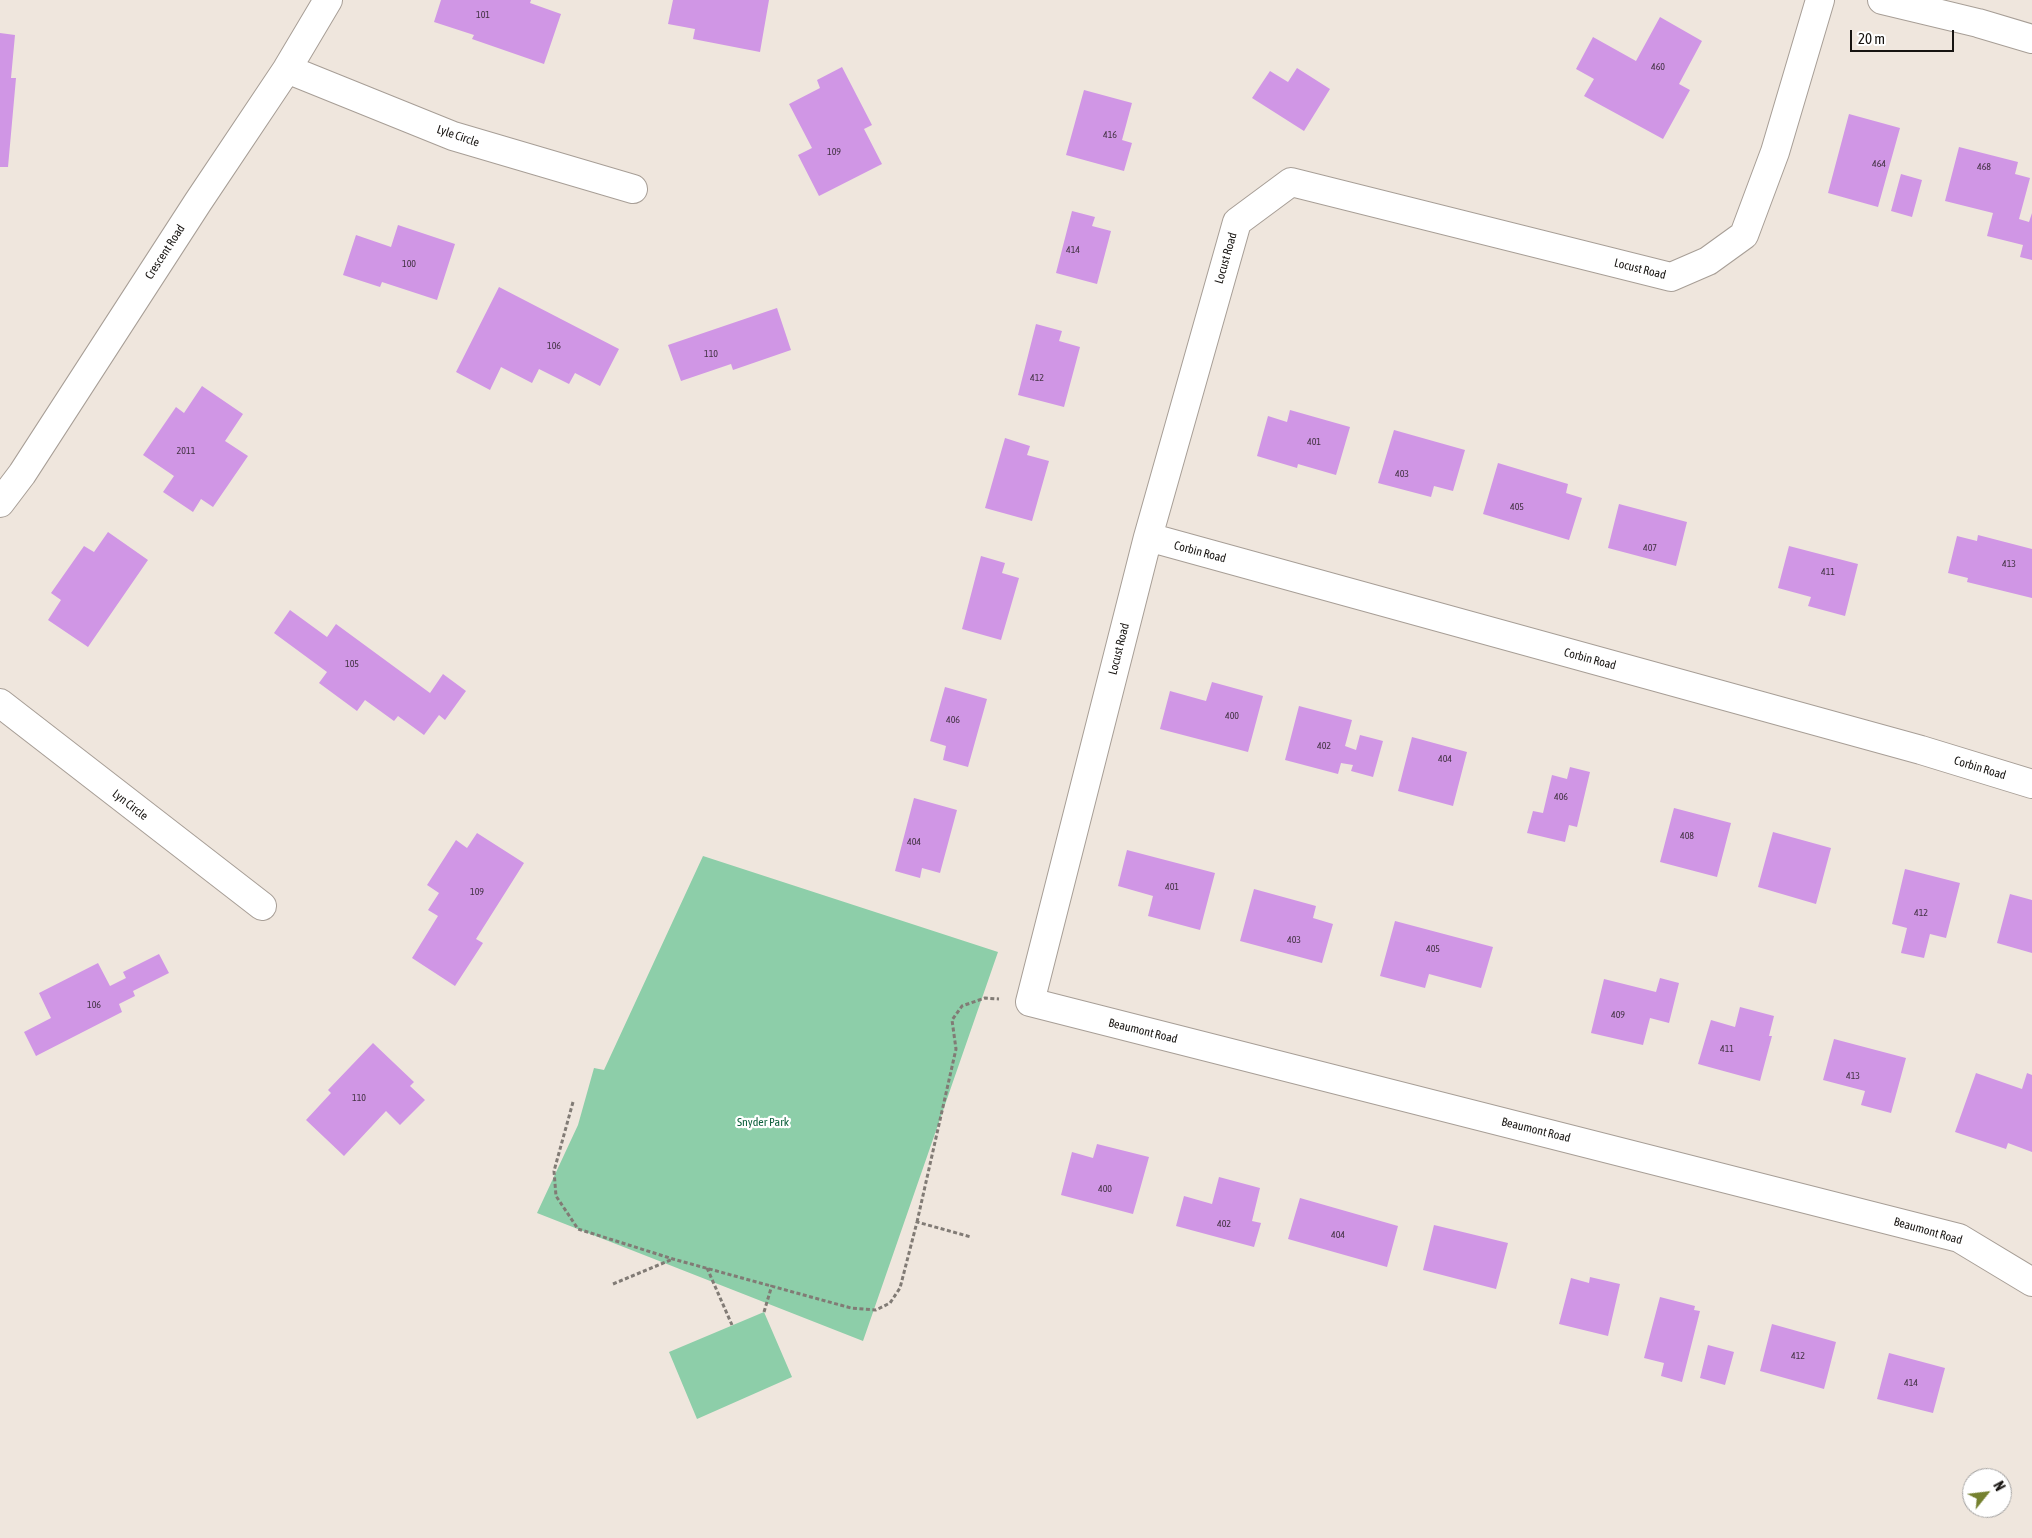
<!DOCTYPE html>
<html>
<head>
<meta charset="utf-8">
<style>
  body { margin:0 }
  #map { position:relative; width:2032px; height:1538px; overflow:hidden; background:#efe6dd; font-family:"Asap Condensed",sans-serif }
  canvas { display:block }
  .north { position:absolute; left:1962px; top:1468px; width:50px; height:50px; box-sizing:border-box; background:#fff; border:1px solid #a2a1a0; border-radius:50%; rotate:61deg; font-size:14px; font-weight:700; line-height:20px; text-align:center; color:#171411 }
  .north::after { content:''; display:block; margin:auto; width:18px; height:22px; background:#75812f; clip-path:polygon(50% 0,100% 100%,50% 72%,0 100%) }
  .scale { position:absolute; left:1850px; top:30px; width:104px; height:22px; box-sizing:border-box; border:2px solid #171411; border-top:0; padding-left:6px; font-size:15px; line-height:18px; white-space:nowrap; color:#171411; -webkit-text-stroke:4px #fff; paint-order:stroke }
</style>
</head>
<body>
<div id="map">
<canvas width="2032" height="1538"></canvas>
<div class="north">N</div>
<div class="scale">20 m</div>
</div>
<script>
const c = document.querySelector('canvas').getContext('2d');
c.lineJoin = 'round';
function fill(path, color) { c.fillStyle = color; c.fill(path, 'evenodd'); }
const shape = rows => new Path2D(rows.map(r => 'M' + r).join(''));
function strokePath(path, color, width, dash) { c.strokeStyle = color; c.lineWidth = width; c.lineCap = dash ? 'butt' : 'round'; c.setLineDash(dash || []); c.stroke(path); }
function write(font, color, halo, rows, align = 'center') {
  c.font = font + ' "Asap Condensed",sans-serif'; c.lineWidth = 4.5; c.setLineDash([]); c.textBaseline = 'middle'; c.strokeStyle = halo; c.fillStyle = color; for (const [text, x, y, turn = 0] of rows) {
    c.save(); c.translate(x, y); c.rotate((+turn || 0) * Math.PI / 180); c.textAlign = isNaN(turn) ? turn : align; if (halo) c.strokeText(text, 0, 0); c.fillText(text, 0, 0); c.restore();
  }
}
const green = shape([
  [703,856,998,952,863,1341,537,1213,578,1125,594,1068,604,1070],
  [764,1312,792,1377,697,1419,669,1352]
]);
const building = shape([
  [441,0,531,0,530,3,561,14,544,64,472,39,474,35,434,22],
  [673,0,769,0,760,52,693,39,695,29,668,24],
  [1660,17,1702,41,1679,84,1690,90,1663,139,1584,96,1594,79,1576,69,1593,37,1636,61],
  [0,33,15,35,11,78,16,78,8,167,0,167],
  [842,67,872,125,864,129,882,164,819,196,798,155,812,148,789,104,820,88,817,80],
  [1297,68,1330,89,1304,131,1252,98,1270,71,1288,82],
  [1084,90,1132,103,1122,140,1132,143,1124,171,1066,155],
  [1849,114,1900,128,1878,207,1828,193],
  [1959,147,2018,162,2015,174,2030,178,2019,219,2029,222,2032,213,2032,260,2020,257,2023,245,1987,236,1993,213,1945,201],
  [1901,174,1922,180,1912,217,1891,211],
  [1072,211,1095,217,1092,226,1111,231,1097,284,1056,273],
  [398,225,455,244,437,300,382,282,380,287,343,275,356,235,391,247],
  [499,287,619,349,600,386,575,373,569,384,539,369,532,383,501,367,490,390,456,372],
  [777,308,791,350,733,370,731,364,681,381,668,345],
  [1036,324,1062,331,1059,341,1080,347,1064,407,1018,395],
  [202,386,243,414,225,441,248,456,213,507,201,499,193,512,163,492,174,476,143,455,176,407,184,413],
  [1290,410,1350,427,1336,475,1298,464,1297,468,1257,456,1268,416,1287,422],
  [1394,430,1465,450,1453,491,1434,486,1431,497,1378,483],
  [1005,438,1030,446,1027,455,1049,461,1032,521,985,508],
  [1498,463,1568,484,1566,493,1582,498,1569,540,1483,514],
  [1619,504,1687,522,1676,566,1608,548],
  [108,532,148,560,88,647,48,620,61,600,51,593,84,546,94,552],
  [1978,535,2032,549,2032,598,1967,582,1968,578,1948,573,1957,536,1977,541],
  [1789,546,1858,564,1845,616,1808,606,1811,597,1778,588],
  [981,556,1005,563,1002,573,1019,578,1001,640,962,629],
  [290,610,327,637,336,624,430,693,443,674,466,691,445,720,439,715,424,735,398,716,394,721,365,700,357,711,319,683,327,672,274,633],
  [1212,682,1263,696,1248,752,1160,729,1170,691,1206,701],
  [945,687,987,699,968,767,943,760,946,746,930,741],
  [1299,706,1352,720,1345,746,1356,750,1360,735,1383,741,1373,777,1351,771,1353,765,1341,763,1338,774,1285,760],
  [1412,737,1467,752,1453,806,1398,791],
  [1570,767,1590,772,1577,827,1569,825,1565,842,1527,833,1533,811,1543,813,1552,775,1567,779],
  [914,798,957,810,940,873,922,868,920,878,895,871],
  [1674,808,1731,823,1717,877,1660,862],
  [1773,832,1831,848,1816,904,1758,887],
  [477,833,524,863,476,939,483,943,455,986,412,958,438,916,428,910,439,893,427,885,456,840,467,848],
  [1127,850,1215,873,1200,930,1148,916,1153,896,1118,886],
  [1905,869,1960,883,1946,938,1930,934,1924,958,1901,953,1907,928,1892,924],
  [1254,889,1316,906,1313,918,1333,924,1322,963,1240,941],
  [2010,894,2032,900,2032,953,1997,943],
  [1395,921,1493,947,1481,988,1429,974,1425,988,1380,976],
  [159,954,169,973,133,991,135,996,119,1004,122,1012,36,1056,24,1032,51,1018,39,993,98,963,110,986,126,978,123,972],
  [1660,978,1679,983,1669,1023,1650,1018,1643,1045,1591,1033,1604,979,1656,992],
  [1740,1007,1774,1016,1769,1036,1772,1036,1760,1081,1698,1064,1711,1020,1735,1027],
  [1834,1039,1906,1058,1891,1113,1861,1105,1865,1091,1823,1080],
  [373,1043,414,1082,410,1086,425,1100,400,1125,386,1111,344,1156,306,1120,331,1093,328,1090],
  [1976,1073,2022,1089,2027,1073,2032,1075,2032,1152,2008,1143,2006,1149,1955,1132],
  [1097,1144,1149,1157,1133,1214,1061,1195,1072,1152,1093,1158],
  [1219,1177,1260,1188,1252,1221,1261,1223,1254,1247,1176,1226,1184,1196,1212,1204],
  [1300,1198,1398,1226,1387,1267,1288,1239],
  [1434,1225,1508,1243,1496,1289,1423,1270],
  [1590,1277,1620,1284,1608,1336,1559,1324,1571,1278,1589,1283],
  [1660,1297,1695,1306,1694,1310,1700,1311,1682,1382,1661,1376,1664,1363,1644,1358],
  [1772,1324,1836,1342,1824,1389,1760,1371],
  [1708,1345,1734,1352,1725,1385,1700,1378],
  [1889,1353,1945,1368,1933,1413,1877,1399]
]);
const path = shape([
  [573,1102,554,1171,556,1196,578,1229,673,1259,851,1308,876,1310,890,1303,900,1288,917,1222,971,1237],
  [917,1222,956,1049,952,1020,962,1006,985,998,999,999],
  [707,1268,732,1325],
  [613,1284,673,1259],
  [764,1312,772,1285]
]);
const minor = shape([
  [1820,0,1775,152,1744,235,1708,261,1671,277,1291,182,1237,222,1148,537,1030,1002,1959,1238,2032,1282],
  [1882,0,1978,23,2032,39],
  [287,69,453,136,633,189],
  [0,503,22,474,198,202,287,69,328,0],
  [1148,537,1921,750,2032,784],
  [0,703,262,906]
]);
const numberNames = [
  ["101",483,15],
  ["460",1658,67],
  ["416",1110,135],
  ["109",834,152],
  ["464",1879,164],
  ["468",1984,167],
  ["414",1073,250],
  ["100",409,264],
  ["106",554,346],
  ["110",711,354],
  ["412",1037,378],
  ["401",1314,442],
  ["2011",186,451],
  ["403",1402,474],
  ["405",1517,507],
  ["407",1650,548],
  ["413",2009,564],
  ["411",1828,572],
  ["105",352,664],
  ["400",1232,716],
  ["406",953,720],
  ["402",1324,746],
  ["404",1445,759],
  ["406",1561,797],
  ["408",1687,836],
  ["404",914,842],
  ["401",1172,887],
  ["109",477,892],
  ["412",1921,913],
  ["403",1294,940],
  ["405",1433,949],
  ["106",94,1005],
  ["409",1618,1015],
  ["411",1727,1049],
  ["413",1853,1076],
  ["110",359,1098],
  ["400",1105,1189],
  ["402",1224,1224],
  ["404",1338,1235],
  ["412",1798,1356],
  ["414",1911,1383]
];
const streetNames = [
  ["Lyle Circle",458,136,19],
  ["Crescent Road",165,252,-57],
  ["Locust Road",1226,258,-74],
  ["Locust Road",1640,269,14],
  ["Corbin Road",1200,552,15],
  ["Locust Road",1119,649,-76],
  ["Corbin Road",1590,659,15],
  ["Corbin Road",1980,768,17],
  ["Lyn Circle",130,805,38],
  ["Beaumont Road",1143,1031,14],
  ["Beaumont Road",1536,1130,14],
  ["Beaumont Road",1928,1231,16]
];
const parkNames = [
  ["Snyder Park",763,1122]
];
fill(green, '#8dcea9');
fill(building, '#d096e5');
strokePath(minor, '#a79e96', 30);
strokePath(path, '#817b75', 3, [4, 2.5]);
strokePath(minor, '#fff', 28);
write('10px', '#453446', null, numberNames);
write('12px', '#171411', '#fff', streetNames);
write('12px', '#10623f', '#fff', parkNames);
</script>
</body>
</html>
